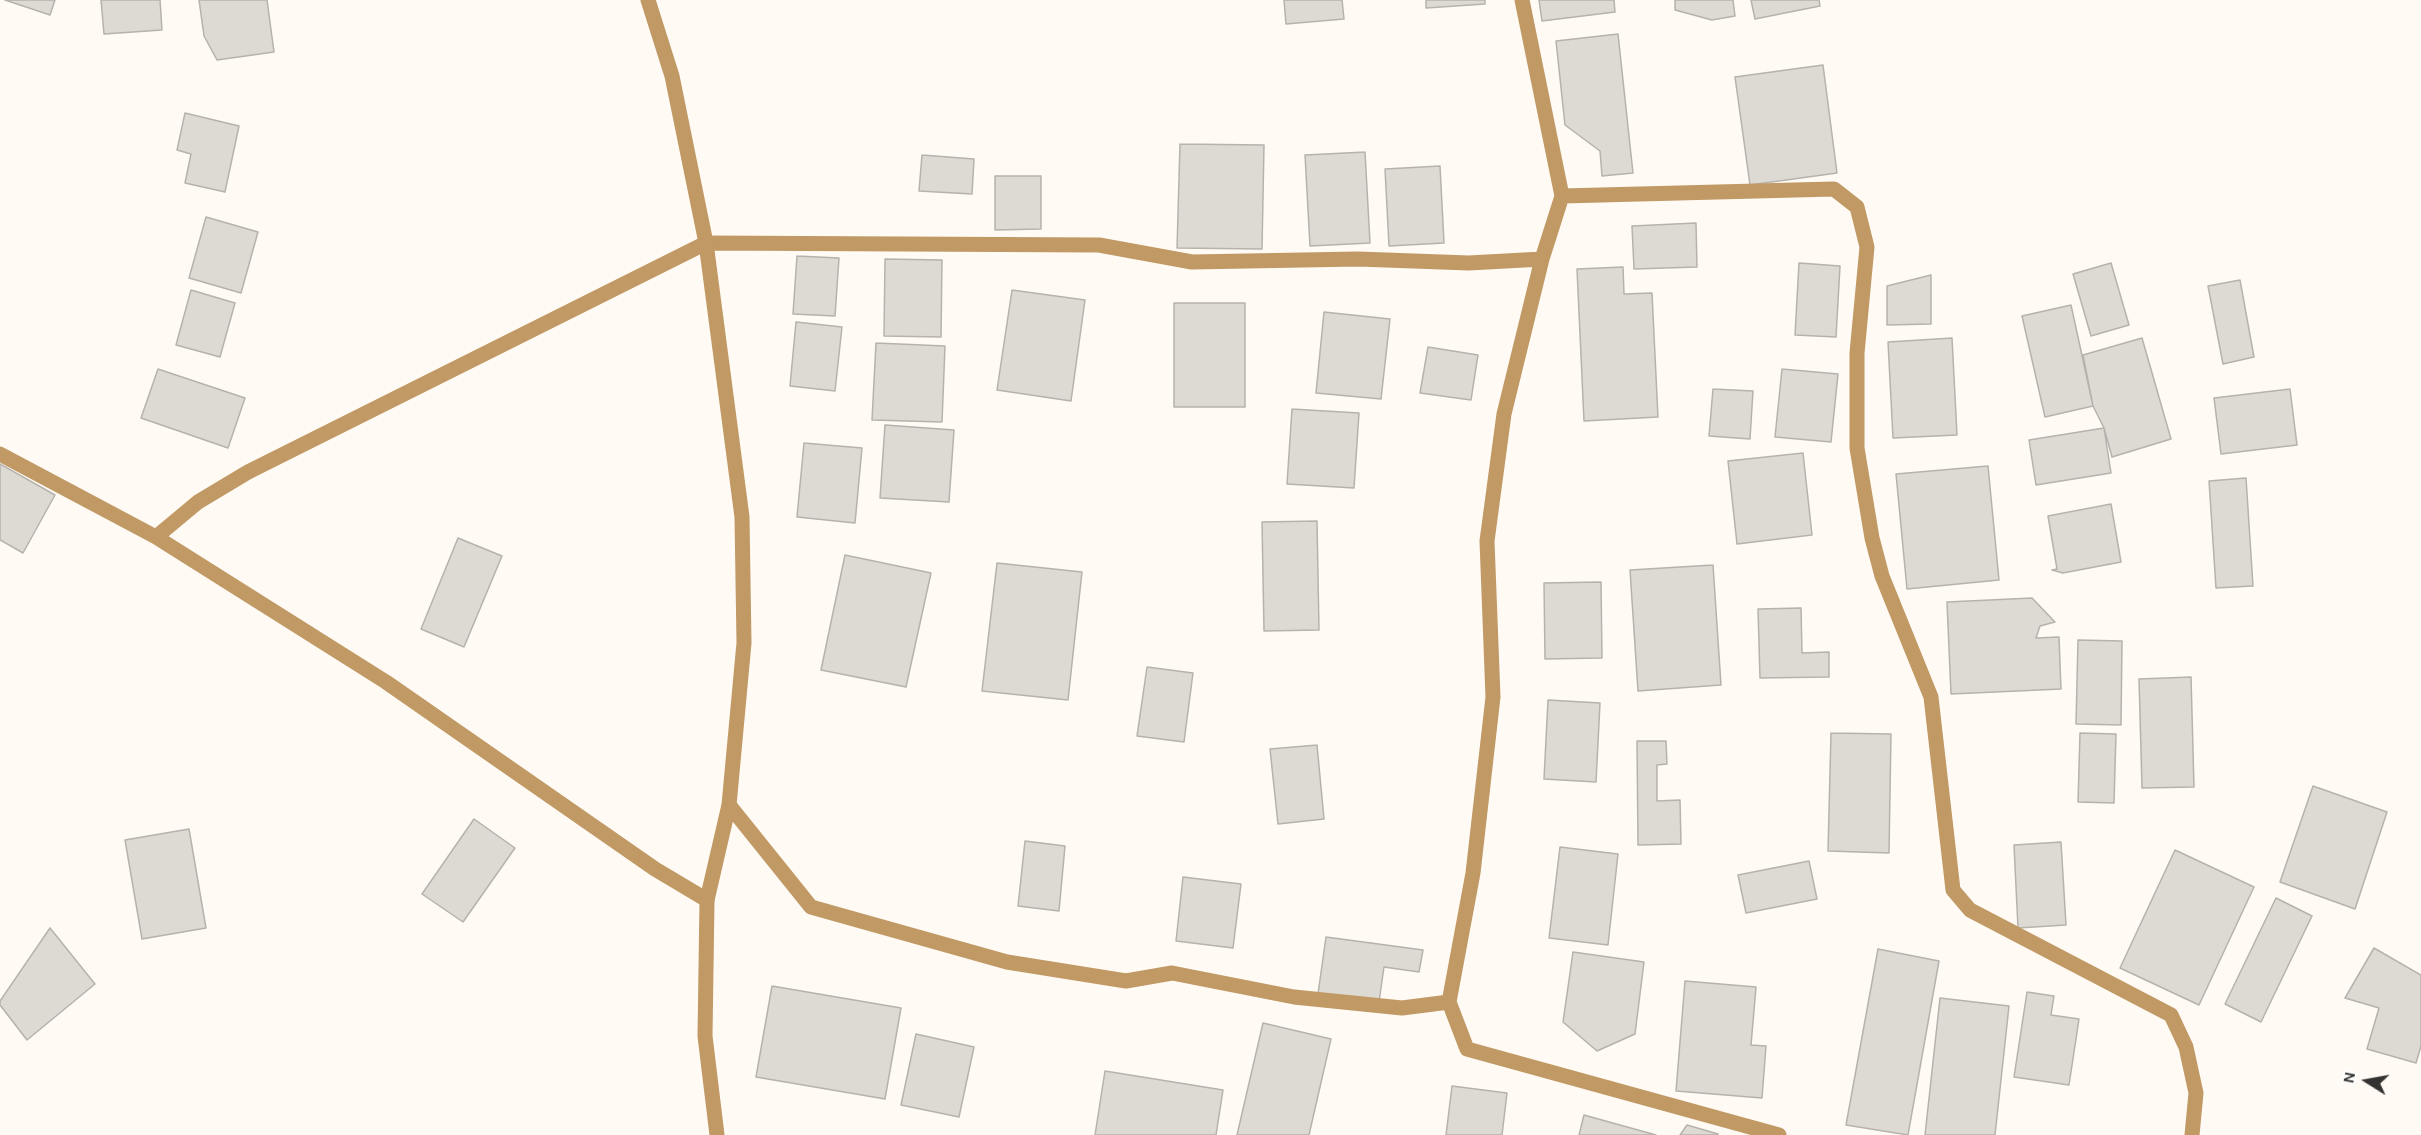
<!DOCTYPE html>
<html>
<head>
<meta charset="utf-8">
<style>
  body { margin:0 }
  #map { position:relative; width:2421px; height:1135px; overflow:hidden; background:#fffaf4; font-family:Karla,sans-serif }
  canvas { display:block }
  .north { position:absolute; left:2337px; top:1051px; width:60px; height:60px; -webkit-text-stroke:4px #fff; paint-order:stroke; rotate:281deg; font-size:16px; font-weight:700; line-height:24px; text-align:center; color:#353331 }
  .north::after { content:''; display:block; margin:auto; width:21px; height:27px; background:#353331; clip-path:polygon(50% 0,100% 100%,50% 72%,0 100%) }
</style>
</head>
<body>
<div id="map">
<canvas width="2421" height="1135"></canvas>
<div class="north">N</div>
</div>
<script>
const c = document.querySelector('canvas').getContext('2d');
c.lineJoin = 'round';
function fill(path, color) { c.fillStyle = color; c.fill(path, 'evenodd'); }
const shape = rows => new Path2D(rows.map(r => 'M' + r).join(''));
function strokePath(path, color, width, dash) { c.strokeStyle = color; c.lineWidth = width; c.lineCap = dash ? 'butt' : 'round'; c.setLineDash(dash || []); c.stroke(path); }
const building = shape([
  [5,0,55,0,50,15,5,0],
  [101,0,160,0,162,30,104,34,101,0],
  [199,0,267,0,274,52,217,60,204,36,199,0],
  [1284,0,1342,0,1344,19,1286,24,1284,0],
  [1426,0,1485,0,1485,4,1426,8,1426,0],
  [1539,0,1614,0,1615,12,1542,21,1539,0],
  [1675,0,1733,0,1735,16,1712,20,1675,10,1675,0],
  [1751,0,1819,0,1820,6,1755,19,1751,0],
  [1618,34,1633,173,1602,176,1600,151,1565,125,1556,41,1618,34],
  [1823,65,1837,173,1750,185,1735,77,1823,65],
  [185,113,239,126,225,192,185,183,191,154,177,150,185,113],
  [1180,144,1264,145,1262,249,1177,248,1180,144],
  [1365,152,1370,243,1310,246,1305,155,1365,152],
  [922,155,974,159,972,194,919,191,922,155],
  [1440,166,1444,243,1389,246,1385,169,1440,166],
  [995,176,1041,176,1041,229,995,230,995,176],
  [206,217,258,232,241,293,189,278,206,217],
  [1696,223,1697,267,1634,269,1632,226,1696,223],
  [797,256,839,258,835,316,793,314,797,256],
  [885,259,942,260,941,337,884,336,885,259],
  [1799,263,1840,266,1836,337,1795,335,1799,263],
  [2111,263,2129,325,2091,336,2073,274,2111,263],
  [1623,267,1624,294,1652,293,1658,417,1584,421,1577,269,1623,267],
  [1931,275,1931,324,1887,325,1887,286,1931,275],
  [2240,280,2254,357,2223,364,2208,286,2240,280],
  [191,290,235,303,220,357,176,345,191,290],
  [1012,290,1085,300,1071,401,997,390,1012,290],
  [1174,303,1245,303,1245,407,1174,407,1174,303],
  [2071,305,2093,406,2045,417,2022,316,2071,305],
  [1324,312,1390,319,1381,399,1316,393,1324,312],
  [796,322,842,327,835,391,790,386,796,322],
  [1952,338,1957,435,1893,438,1888,342,1952,338],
  [2142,338,2171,439,2112,457,2104,428,2093,406,2083,355,2142,338],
  [876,343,945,346,942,422,872,420,876,343],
  [1428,347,1478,355,1471,400,1420,393,1428,347],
  [158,369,245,398,228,448,141,418,158,369],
  [1782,369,1838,374,1831,442,1775,437,1782,369],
  [1713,389,1753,391,1750,439,1709,436,1713,389],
  [2290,389,2297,445,2221,454,2214,398,2290,389],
  [1292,409,1359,413,1354,488,1287,484,1292,409],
  [885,425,954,430,949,502,880,498,885,425],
  [2104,428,2111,473,2036,485,2029,440,2104,428],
  [804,443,862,448,855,523,797,517,804,443],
  [1803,453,1812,535,1737,544,1728,461,1803,453],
  [0,464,55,495,23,553,0,540,0,464],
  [1988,466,1999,580,1907,589,1896,474,1988,466],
  [2246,478,2253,586,2216,588,2209,481,2246,478],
  [2111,504,2121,562,2063,573,2052,570,2057,569,2048,516,2111,504],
  [1317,521,1319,630,1264,631,1262,522,1317,521],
  [458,538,502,556,464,647,421,629,458,538],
  [845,555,931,573,906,687,821,670,845,555],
  [997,563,1082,572,1068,700,982,691,997,563],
  [1713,565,1721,685,1638,691,1630,570,1713,565],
  [1601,582,1602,658,1545,659,1544,583,1601,582],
  [2032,598,2055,622,2040,626,2036,638,2059,637,2061,689,1951,694,1947,602,2032,598],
  [1801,608,1802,653,1829,652,1829,677,1760,678,1758,609,1801,608],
  [2078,640,2122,641,2121,725,2076,724,2078,640],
  [1147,667,1193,673,1184,742,1137,736,1147,667],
  [2191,677,2194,787,2142,788,2139,679,2191,677],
  [1548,700,1600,703,1596,782,1544,779,1548,700],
  [1831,733,1891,734,1889,853,1828,851,1831,733],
  [2080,733,2116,734,2114,803,2078,802,2080,733],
  [1637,741,1666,741,1667,764,1657,765,1657,801,1680,800,1681,844,1638,845,1637,741],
  [1317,745,1324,819,1278,824,1270,749,1317,745],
  [2313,786,2387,812,2355,909,2280,882,2313,786],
  [474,819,515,848,463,922,422,894,474,819],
  [189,829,206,928,142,939,125,840,189,829],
  [1025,841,1065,846,1059,911,1018,906,1025,841],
  [2061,842,2066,925,2018,928,2014,845,2061,842],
  [1560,847,1618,854,1608,945,1549,938,1560,847],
  [2175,850,2254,887,2199,1005,2120,968,2175,850],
  [1809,861,1817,899,1746,913,1738,875,1809,861],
  [1183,877,1241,884,1233,948,1176,941,1183,877],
  [2276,898,2312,916,2261,1022,2225,1004,2276,898],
  [50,928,95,984,27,1040,0,1005,0,1001,50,928],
  [1326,937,1423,950,1419,972,1384,967,1379,1002,1318,994,1326,937],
  [2374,948,2421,975,2421,1046,2416,1063,2367,1049,2379,1008,2345,998,2374,948],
  [1878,949,1939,961,1908,1135,1846,1125,1878,949],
  [1573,952,1644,962,1635,1034,1597,1051,1563,1022,1573,952],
  [1685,981,1756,987,1751,1045,1766,1046,1762,1098,1676,1091,1685,981],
  [772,986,901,1008,885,1099,756,1077,772,986],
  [2027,992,2054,996,2051,1015,2079,1019,2069,1085,2014,1077,2027,992],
  [1940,998,2009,1006,1995,1135,1925,1135,1940,998],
  [1263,1023,1331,1039,1309,1135,1237,1135,1263,1023],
  [916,1034,974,1047,959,1117,901,1105,916,1034],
  [1105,1071,1223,1090,1216,1135,1095,1135,1105,1071],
  [1452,1086,1507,1093,1502,1135,1446,1135,1452,1086],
  [1584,1115,1656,1135,1579,1135,1584,1115],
  [1687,1125,1718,1134,1718,1135,1680,1135,1687,1125]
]);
const minor = shape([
  [1522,0,1562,196,1542,259,1504,414,1487,541,1493,697,1473,873,1449,1002,1467,1049,1779,1135],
  [1562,196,1834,189,1857,207,1867,247,1857,353,1857,448,1872,538,1882,576,1931,697,1953,890,1970,910,2171,1015,2186,1047,2196,1093,2192,1135],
  [0,454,156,537,386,682,655,869,707,900],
  [156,537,198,502,248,472,706,243,1099,245,1192,262,1358,259,1469,263,1542,259],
  [729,805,811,907,1007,962,1126,981,1172,973,1294,997,1402,1008,1449,1002]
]);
const tertiary = shape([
  [648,0,672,76,706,243,742,517,744,643,729,805,707,900,705,1036,717,1135]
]);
fill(building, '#ddd9d3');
strokePath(building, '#b6b2ac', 1.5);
strokePath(minor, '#c09965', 15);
strokePath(tertiary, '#c09965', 15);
</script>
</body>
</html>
